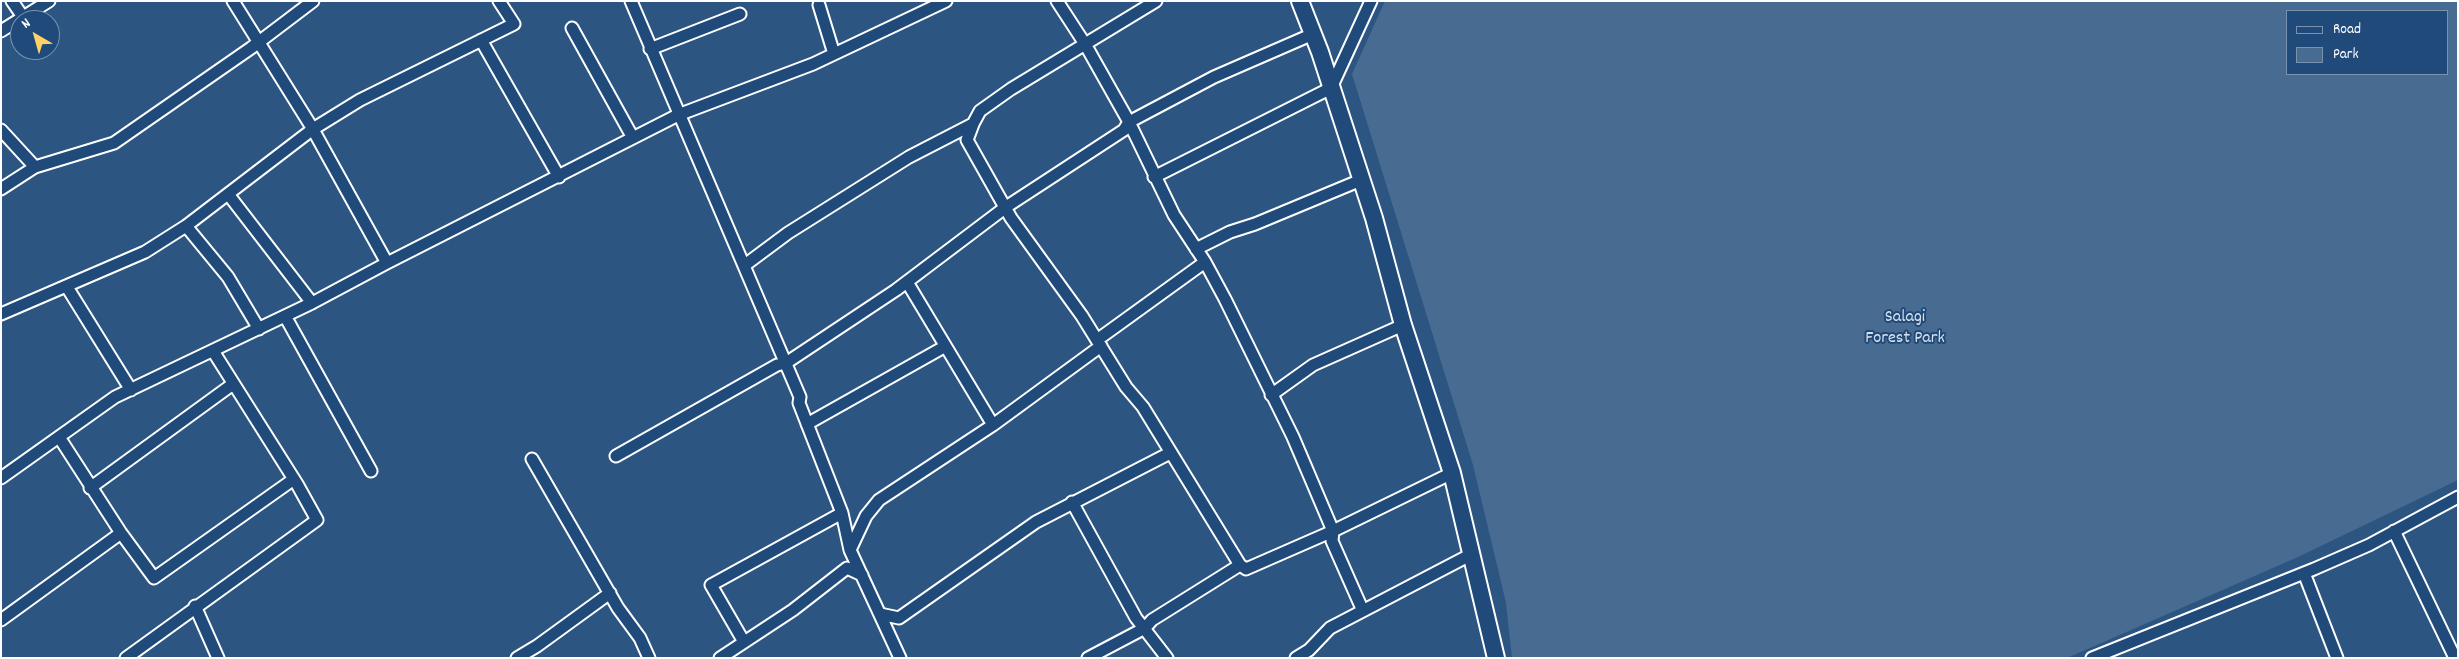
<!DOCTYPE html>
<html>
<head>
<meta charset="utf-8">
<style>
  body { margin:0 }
  #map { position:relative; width:2459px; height:659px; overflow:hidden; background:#2c5582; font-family:Dekko,sans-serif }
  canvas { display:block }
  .frame { position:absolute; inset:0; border:2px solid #fff; pointer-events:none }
  .legend { position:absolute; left:2286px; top:10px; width:162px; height:65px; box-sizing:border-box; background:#1f4a7a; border:1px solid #7992af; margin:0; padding:6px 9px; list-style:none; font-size:15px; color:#fff }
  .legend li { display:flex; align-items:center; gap:10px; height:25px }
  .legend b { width:25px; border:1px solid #7992af }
  .north { position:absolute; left:10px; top:10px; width:50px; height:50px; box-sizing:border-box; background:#1f4a7a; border:1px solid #7992af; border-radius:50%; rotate:322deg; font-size:14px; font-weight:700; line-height:20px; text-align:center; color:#fff }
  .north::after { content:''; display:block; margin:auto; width:18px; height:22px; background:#ffd166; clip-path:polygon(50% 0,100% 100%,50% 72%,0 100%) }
</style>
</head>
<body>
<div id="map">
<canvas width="2459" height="659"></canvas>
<div class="frame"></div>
<ul class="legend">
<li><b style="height:6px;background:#1f4a7a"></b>Road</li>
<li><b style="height:14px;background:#486b92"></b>Park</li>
</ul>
<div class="north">N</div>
</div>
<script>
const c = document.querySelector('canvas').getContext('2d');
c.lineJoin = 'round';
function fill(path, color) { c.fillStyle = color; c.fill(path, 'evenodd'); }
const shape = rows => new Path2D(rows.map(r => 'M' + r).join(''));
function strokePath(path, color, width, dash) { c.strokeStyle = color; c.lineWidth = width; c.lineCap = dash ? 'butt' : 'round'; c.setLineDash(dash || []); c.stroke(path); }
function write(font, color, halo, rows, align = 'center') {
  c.font = font + ' Dekko,sans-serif'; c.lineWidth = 4; c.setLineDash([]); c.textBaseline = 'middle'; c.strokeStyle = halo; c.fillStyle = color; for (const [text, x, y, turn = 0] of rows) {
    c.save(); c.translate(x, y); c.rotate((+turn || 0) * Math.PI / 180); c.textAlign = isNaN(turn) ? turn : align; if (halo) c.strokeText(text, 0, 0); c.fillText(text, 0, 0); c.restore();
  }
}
const green = shape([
  [1385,1,2458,1,2458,480,2298,557,2067,658,1512,658,1506,603,1473,465,1352,74],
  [2288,11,2448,11,2448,74,2288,74]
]);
const street = shape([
  [12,1,23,17],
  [233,1,311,126,387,263],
  [631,1,800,397,799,403,842,513,850,550,900,658],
  [1057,1,1085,44,1129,122,1174,215,1205,262,1225,299,1293,437,1333,531,1332,541,1363,611],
  [819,5,834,54],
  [572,28,633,138],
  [1,31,49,1],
  [481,40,559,177],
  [650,49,740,14],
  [973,124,967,140,1011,218,1082,316,1126,387,1143,407,1240,565],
  [1,130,35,167],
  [1154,177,1331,88,1371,1],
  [1,189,35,167,114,143,251,48,313,1],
  [228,194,312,303],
  [186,226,228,277,259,329],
  [1196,249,1230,232,1255,224,1361,180],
  [745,265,788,233,909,157,973,124,980,111,1011,89,1156,1],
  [907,282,993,425],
  [67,287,131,390],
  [1,314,145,252,186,226,313,129,360,100,514,24,499,1],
  [285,316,371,471],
  [1097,340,1205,262],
  [1271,395,1313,365,1403,325],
  [807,424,944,347],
  [59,437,121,533,154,578,294,479],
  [616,456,777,365,786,363,896,290,1006,207,1124,130,1129,122,1214,77,1313,34],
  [532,459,618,608,640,638,649,658],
  [1,478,115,397,312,303,387,263,678,115,813,64,946,1],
  [90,488,233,384],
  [1072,502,1136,618,1167,658],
  [2394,531,2455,658],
  [850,550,866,516,879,500,993,425,1101,346],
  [2304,573,2337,658],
  [195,606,218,658],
  [880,614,899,618,1036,522,1170,453],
  [1,620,121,533],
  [744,642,711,585,842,513],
  [126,658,317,520,297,484,213,351],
  [517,658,537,646,610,593],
  [720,658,793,610,847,568,862,575],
  [1088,658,1145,628,1152,620,1240,565,1246,569,1333,531,1452,473],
  [1296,658,1309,650,1330,628,1470,555],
  [2092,658,2314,569,2369,545,2458,497]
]);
const secondary = shape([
  [1300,1,1320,52,1374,218,1403,325,1452,473,1496,658]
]);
const parkNames = [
  ["Salagi",1905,319],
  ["Forest Park",1905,340]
];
fill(green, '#486b92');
strokePath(street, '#fff', 15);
strokePath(secondary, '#fff', 20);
strokePath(street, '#1f4a7a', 11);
strokePath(secondary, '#1f4a7a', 16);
write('18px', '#dae1e9', '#1f4a7a', parkNames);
</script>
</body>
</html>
